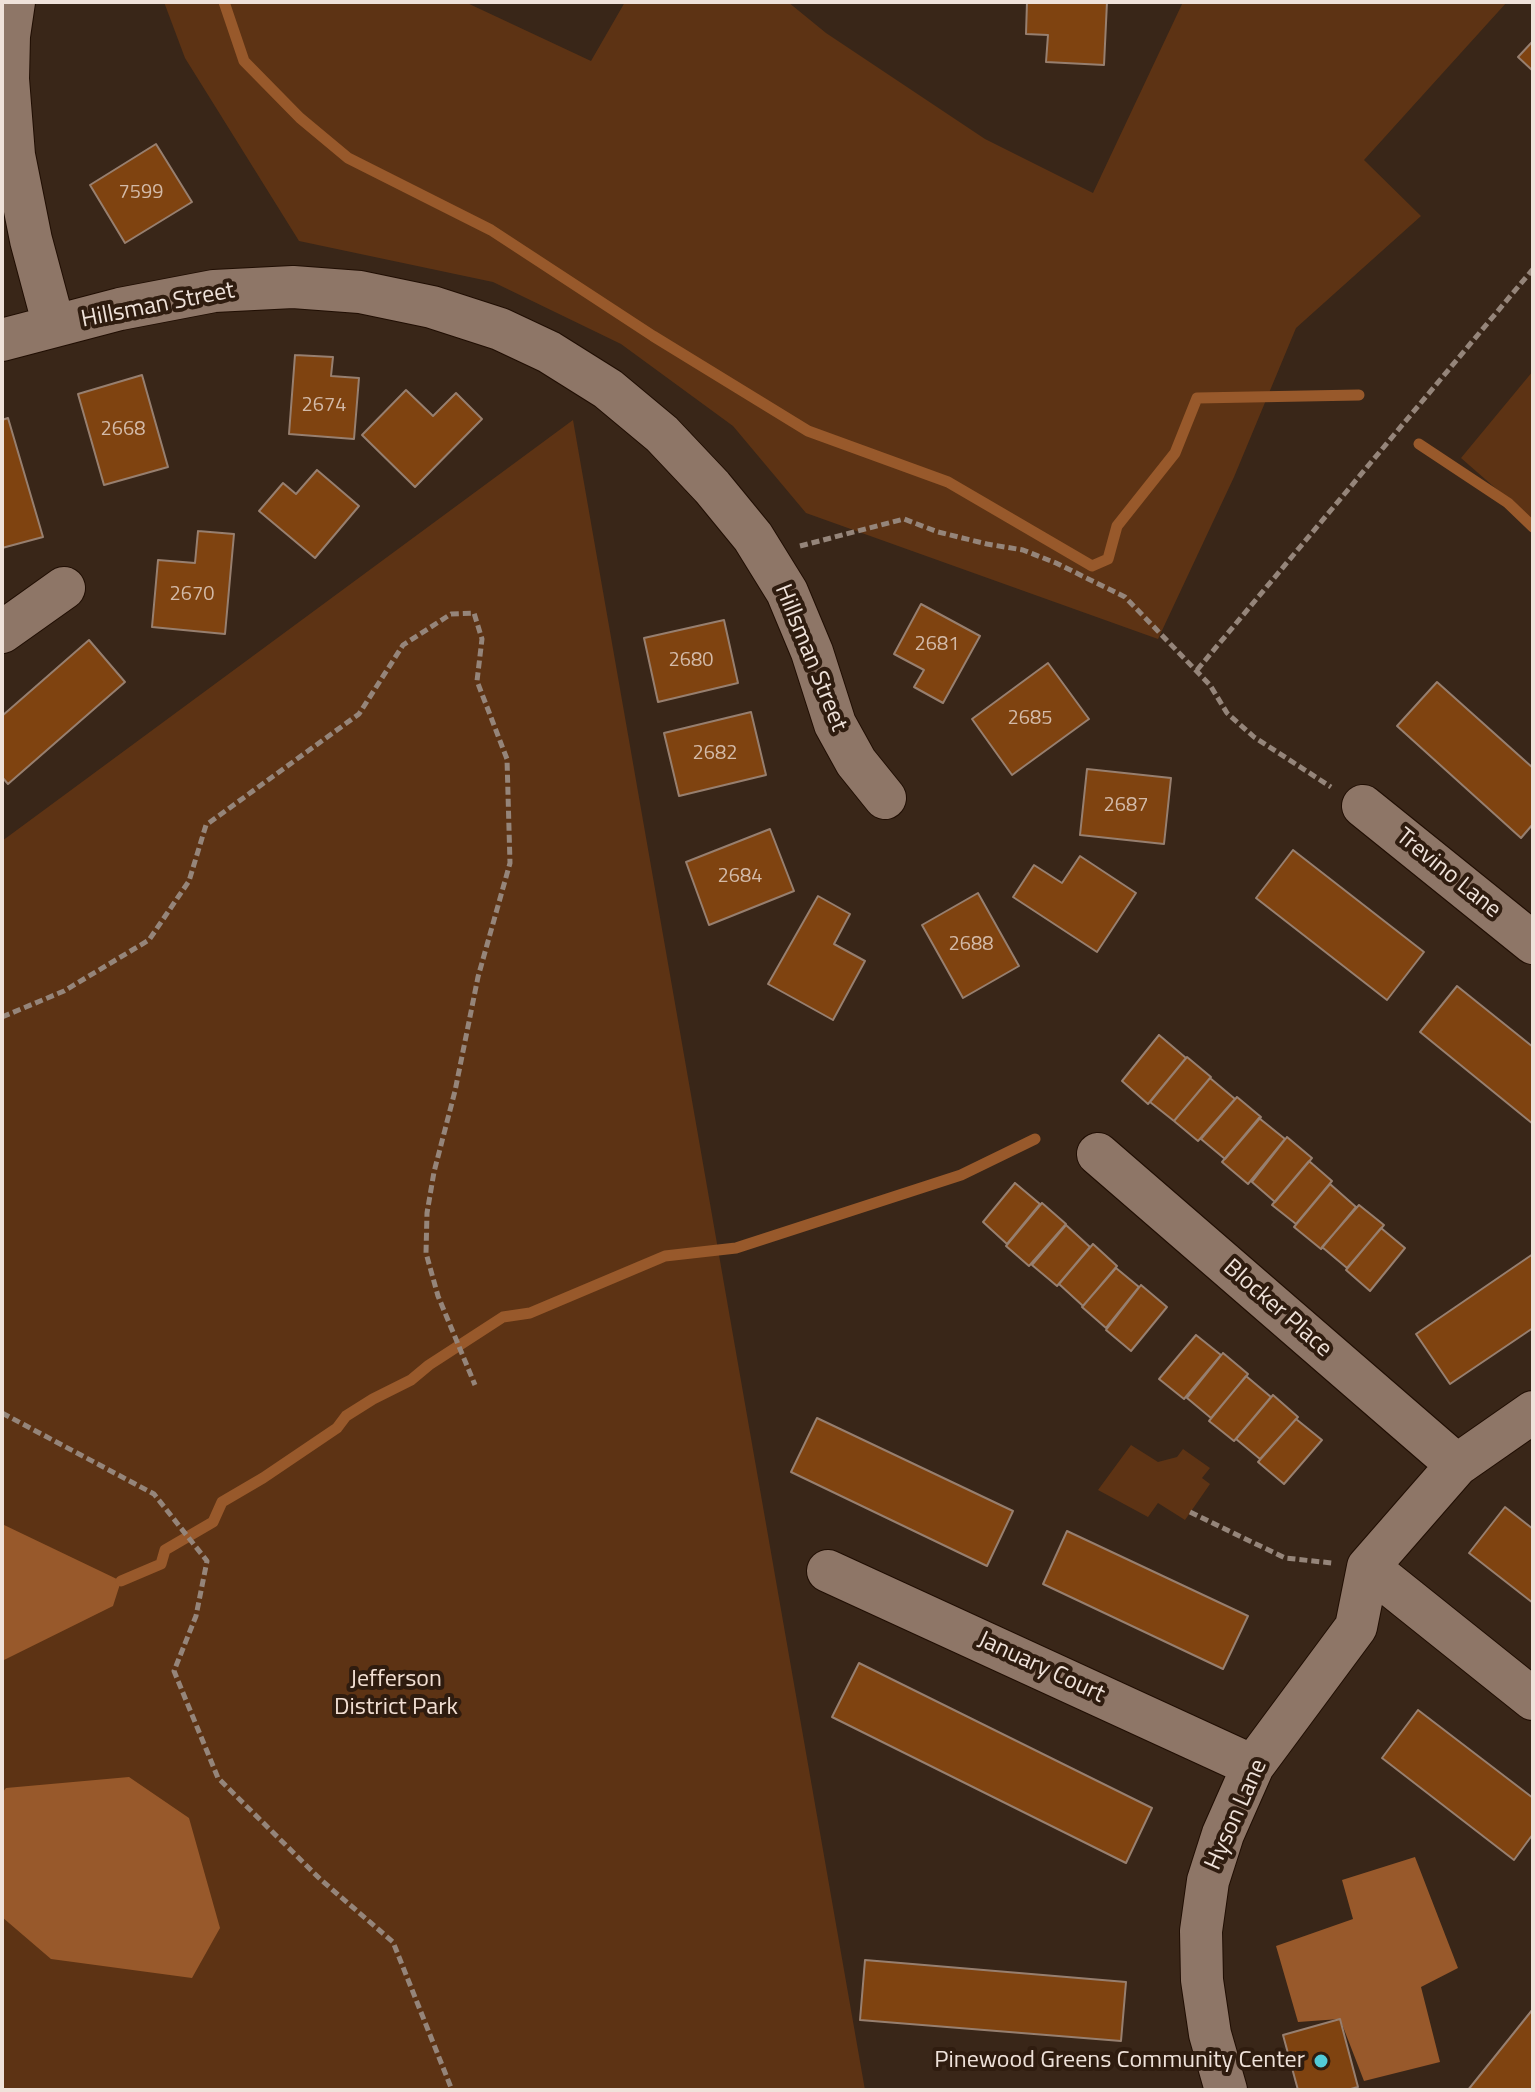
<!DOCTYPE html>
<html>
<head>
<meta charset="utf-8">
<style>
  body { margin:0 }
  #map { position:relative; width:1535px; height:2092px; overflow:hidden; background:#392618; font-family:"Titillium Web",sans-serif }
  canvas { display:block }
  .frame { position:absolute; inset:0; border:4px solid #efe2da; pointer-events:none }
</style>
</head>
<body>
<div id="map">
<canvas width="1535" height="2092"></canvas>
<div class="frame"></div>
</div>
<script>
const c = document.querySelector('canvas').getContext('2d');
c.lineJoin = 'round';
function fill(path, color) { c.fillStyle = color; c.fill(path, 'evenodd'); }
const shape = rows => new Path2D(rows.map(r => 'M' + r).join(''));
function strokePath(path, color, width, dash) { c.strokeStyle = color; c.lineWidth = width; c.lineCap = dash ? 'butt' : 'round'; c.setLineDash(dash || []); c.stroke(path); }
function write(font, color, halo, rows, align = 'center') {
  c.font = font + ' "Titillium Web",sans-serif'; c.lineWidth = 8; c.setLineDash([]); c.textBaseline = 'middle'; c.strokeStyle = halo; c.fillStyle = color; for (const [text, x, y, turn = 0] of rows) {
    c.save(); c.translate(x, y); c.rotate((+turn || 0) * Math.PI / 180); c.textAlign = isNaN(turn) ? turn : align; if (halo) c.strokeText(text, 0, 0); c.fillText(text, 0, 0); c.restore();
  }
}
const green = shape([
  [164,2,465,2,591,61,625,2,788,2,826,33,985,139,1093,193,1183,2,1507,2,1364,160,1421,216,1296,328,1234,477,1158,639,806,513,733,426,621,344,493,282,299,241,185,58],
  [1533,371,1533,521,1461,458],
  [573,420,865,2090,2,2090,2,841],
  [1131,1445,1158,1462,1177,1457,1183,1449,1210,1468,1202,1478,1210,1484,1185,1520,1158,1503,1148,1517,1098,1490]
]);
const water = shape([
  [2,1524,121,1581,113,1606,2,1661],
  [129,1777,189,1818,220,1928,192,1978,51,1959,2,1917,2,1793,6,1788],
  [1415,1857,1458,1968,1421,1987,1440,2062,1364,2081,1340,2019,1298,2022,1276,1946,1353,1919,1342,1880]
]);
const stream = shape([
  [224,2,244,61,300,118,348,158,491,230,653,336,808,431,948,482,1092,566,1108,559,1117,526,1175,453,1197,398,1359,395],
  [1419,444,1508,503,1533,527],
  [121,1581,161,1564,165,1550,213,1522,222,1502,263,1478,337,1428,346,1416,373,1399,411,1380,429,1365,503,1317,530,1313,665,1256,736,1248,961,1175,1035,1139]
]);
const building = shape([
  [1027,2,1107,2,1104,65,1046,62,1048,35,1026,34,1027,2],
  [1533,41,1533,71,1518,57,1533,41],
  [156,144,192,202,125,243,90,185,156,144],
  [295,355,333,357,331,376,359,378,354,439,289,434,295,355],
  [142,375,168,467,104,485,78,394,142,375],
  [406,390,433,416,456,393,482,419,415,487,362,435,406,390],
  [8,418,43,537,2,548,2,420,8,418],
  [317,470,359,506,315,558,259,511,283,483,296,494,317,470],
  [198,531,234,534,225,634,152,627,158,560,195,563,198,531],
  [921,604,980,636,943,703,914,687,924,670,894,654,921,604],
  [724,620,738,683,658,702,644,638,724,620],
  [89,640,125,682,8,784,2,777,2,716,89,640],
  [1048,663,1089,719,1012,775,972,719,1048,663],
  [1437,682,1533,768,1533,824,1521,838,1397,726,1437,682],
  [751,712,766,775,679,796,664,733,751,712],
  [1087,769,1171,778,1164,844,1080,835,1087,769],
  [770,829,794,891,709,925,686,862,770,829],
  [1293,850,1424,952,1387,1000,1256,898,1293,850],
  [1080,856,1136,893,1097,952,1013,897,1034,865,1062,883,1080,856],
  [978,893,1019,966,963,998,922,925,978,893],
  [818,896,850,914,834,944,865,961,833,1020,768,984,818,896],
  [1457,986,1533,1047,1533,1124,1420,1032,1457,986],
  [1159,1035,1186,1058,1148,1104,1122,1081,1159,1035],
  [1187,1057,1211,1077,1174,1121,1150,1102,1187,1057],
  [1210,1078,1235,1099,1198,1141,1174,1121,1210,1078],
  [1237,1097,1261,1117,1225,1159,1201,1139,1237,1097],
  [1259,1118,1285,1139,1248,1184,1222,1162,1259,1118],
  [1287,1137,1312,1158,1275,1202,1252,1182,1287,1137],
  [1309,1161,1332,1181,1296,1224,1272,1205,1309,1161],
  [1015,1183,1040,1204,1007,1244,983,1222,1015,1183],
  [1330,1184,1356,1207,1321,1249,1294,1227,1330,1184],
  [1042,1203,1066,1224,1029,1266,1006,1246,1042,1203],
  [1359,1205,1384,1225,1347,1268,1322,1247,1359,1205],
  [1066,1225,1090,1247,1057,1286,1032,1265,1066,1225],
  [1381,1228,1405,1248,1370,1291,1346,1270,1381,1228],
  [1093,1244,1117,1266,1083,1306,1059,1284,1093,1244],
  [1533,1254,1533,1328,1450,1384,1416,1334,1533,1254],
  [1116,1268,1139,1287,1106,1328,1082,1307,1116,1268],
  [1141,1285,1167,1307,1131,1351,1106,1330,1141,1285],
  [1196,1335,1221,1355,1184,1399,1159,1379,1196,1335],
  [1223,1353,1248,1374,1211,1418,1187,1398,1223,1353],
  [1246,1376,1271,1397,1234,1441,1209,1421,1246,1376],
  [1273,1395,1298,1417,1260,1459,1236,1439,1273,1395],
  [817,1418,1013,1511,987,1566,791,1472,817,1418],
  [1296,1419,1322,1440,1284,1484,1258,1462,1296,1419],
  [1505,1507,1533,1529,1533,1603,1469,1553,1505,1507],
  [1067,1531,1248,1616,1223,1669,1043,1584,1067,1531],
  [859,1663,1152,1808,1126,1863,832,1717,859,1663],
  [1418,1710,1533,1798,1533,1834,1514,1860,1382,1758,1418,1710],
  [865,1960,1126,1982,1121,2041,860,2020,865,1960],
  [1533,2009,1533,2090,1468,2090,1533,2009],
  [1340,2019,1358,2087,1347,2090,1298,2090,1283,2035,1340,2019]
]);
const path = shape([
  [800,546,904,519,938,532,987,544,1023,550,1056,563,1125,597,1210,685,1227,713,1254,737,1331,787],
  [1197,670,1533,269],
  [2,1017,64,991,149,940,189,881,206,825,359,714,403,645,451,614,474,613,482,639,477,681,507,759,510,863,478,977,455,1091,434,1172,427,1213,426,1253,438,1296,475,1385],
  [2,1413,154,1494,207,1561,196,1616,174,1671,218,1778,320,1879,393,1942,452,2090],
  [1190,1512,1285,1558,1332,1563]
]);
const minor = shape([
  [14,2,9,36,8,79,14,155,31,240,54,326],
  [2,340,120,309,214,291,293,287,360,292,432,307,500,329,549,352,608,389,662,434,712,487,753,537,787,592,812,652,835,724,856,762,885,798],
  [2,632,64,588],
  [1363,806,1533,943],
  [1098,1154,1457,1465],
  [1368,1567,1457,1465,1533,1412],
  [1368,1567,1533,1699],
  [828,1571,1253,1766],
  [1226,2090,1210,2034,1202,1980,1201,1931,1208,1881,1223,1834,1253,1766,1356,1627,1368,1567]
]);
const markers = [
  [1321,2061,8,"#52cbd8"]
];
const numberNames = [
  ["7599",141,193],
  ["2674",324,406],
  ["2668",123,430],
  ["2670",192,595],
  ["2681",937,645],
  ["2680",691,661],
  ["2685",1030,719],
  ["2682",715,754],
  ["2687",1126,806],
  ["2684",740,877],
  ["2688",971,945]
];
const streetNames = [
  ["Hillsman Street",158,306,-11],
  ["Hillsman Street",810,658,68],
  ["Trevino Lane",1448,874,39],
  ["Blocker Place",1277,1309,41],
  ["January Court",1041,1668,25],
  ["Hyson Lane",1237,1815,-66]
];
const parkNames = [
  ["Jefferson",396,1680],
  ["District Park",396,1708]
];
const poiNames = [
  ["Pinewood Greens Community Center",1305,2061]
];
fill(green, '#5d3314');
fill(water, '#98592b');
strokePath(stream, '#98592b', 11);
fill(building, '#7f4310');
strokePath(building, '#977f6f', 2);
strokePath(minor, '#200e03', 44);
strokePath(path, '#95857a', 5, [8, 4]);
strokePath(minor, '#8e7667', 42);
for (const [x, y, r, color] of markers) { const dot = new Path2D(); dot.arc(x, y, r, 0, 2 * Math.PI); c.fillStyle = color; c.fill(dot); strokePath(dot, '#2f1c0f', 3); }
write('20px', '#d3baa8', null, numberNames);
write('24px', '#efe2da', '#2f1c0f', streetNames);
write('24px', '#f2dfd3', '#2f1c0f', parkNames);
write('24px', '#efe2da', '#2f1c0f', poiNames, 'right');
</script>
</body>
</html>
